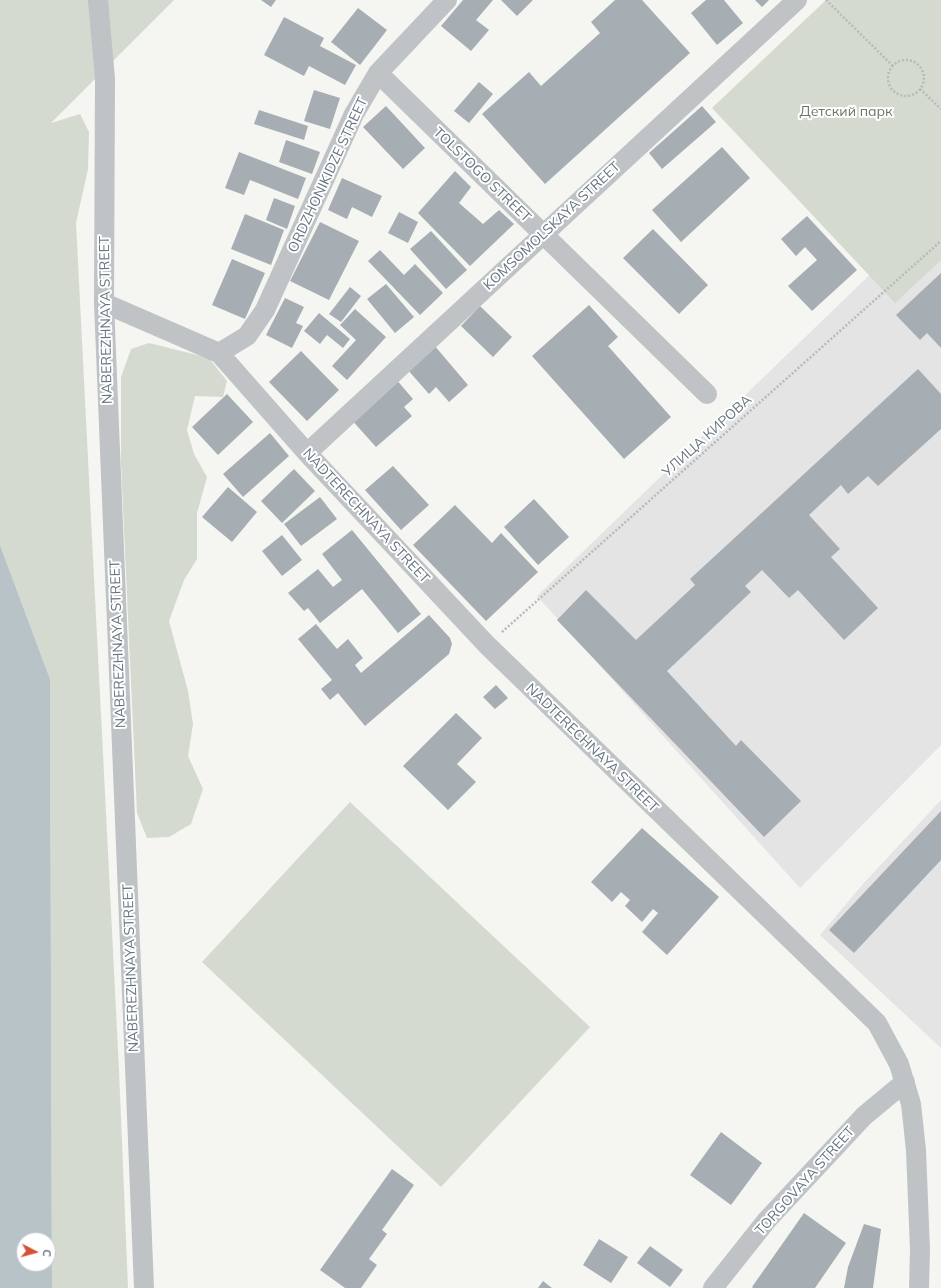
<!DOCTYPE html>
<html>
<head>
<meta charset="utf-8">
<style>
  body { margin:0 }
  #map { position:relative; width:941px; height:1288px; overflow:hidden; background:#f5f5f2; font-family:Mulish,sans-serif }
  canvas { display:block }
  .north { position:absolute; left:16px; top:1232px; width:40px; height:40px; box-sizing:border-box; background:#fff; border:1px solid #c2c8cd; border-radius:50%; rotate:96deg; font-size:11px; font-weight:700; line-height:16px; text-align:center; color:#667681 }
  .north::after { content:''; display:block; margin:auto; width:14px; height:18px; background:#d55232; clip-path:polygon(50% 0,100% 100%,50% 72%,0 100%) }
</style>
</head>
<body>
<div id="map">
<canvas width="941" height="1288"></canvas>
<div class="north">С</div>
</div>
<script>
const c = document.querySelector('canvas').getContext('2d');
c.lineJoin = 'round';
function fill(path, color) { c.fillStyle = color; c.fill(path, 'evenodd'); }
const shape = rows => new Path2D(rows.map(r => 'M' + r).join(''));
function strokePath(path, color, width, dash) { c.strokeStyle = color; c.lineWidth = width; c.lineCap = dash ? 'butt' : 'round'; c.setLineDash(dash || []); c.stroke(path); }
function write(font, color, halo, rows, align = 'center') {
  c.font = font + ' Mulish,sans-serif'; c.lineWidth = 4; c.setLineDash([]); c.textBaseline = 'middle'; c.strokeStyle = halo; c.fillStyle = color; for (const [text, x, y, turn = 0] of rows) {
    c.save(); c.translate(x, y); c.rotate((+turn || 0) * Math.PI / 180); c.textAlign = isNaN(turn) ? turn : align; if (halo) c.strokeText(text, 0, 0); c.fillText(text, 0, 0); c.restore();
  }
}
const built = shape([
  [941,206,941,745,800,888,537,596],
  [941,800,941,1048,820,935,863,884]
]);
const green = shape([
  [0,0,174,0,51,123,80,114,89,132,88,169,76,223,119,1069,128,1288,52,1288,50,679,0,545],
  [826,0,941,0,941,260,895,303,712,108],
  [149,343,209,358,227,381,223,397,195,396,187,430,194,454,207,477,197,513,197,559,184,580,169,621,188,691,193,724,188,756,203,789,191,824,169,837,147,838,137,813,121,464,121,377,131,349],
  [350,802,590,1027,441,1187,202,962]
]);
const water = shape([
  [0,545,50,679,52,1288,0,1288],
  [24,1240,48,1240,48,1264,24,1264]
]);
const building = shape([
  [261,0,276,0,271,7],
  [463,0,493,0,476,20,489,30,471,51,441,26],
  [501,0,533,0,517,16],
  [615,0,642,0,690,53,545,184,482,114,529,72,541,86,600,33,591,22],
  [706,0,724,0,743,23,717,45,691,13],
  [755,0,769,0,762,7],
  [358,8,387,30,360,65,331,42],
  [284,17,324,38,320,46,356,65,345,85,309,66,304,76,264,55],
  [479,82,493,94,469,123,454,111],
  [314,90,340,98,330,129,304,121],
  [386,106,425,148,403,169,363,127],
  [702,106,716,122,662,169,649,153],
  [259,110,308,126,304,140,254,124],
  [286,140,320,152,312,174,279,162],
  [722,147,750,178,681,242,652,210],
  [239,152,306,178,298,199,250,180,244,195,225,188],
  [455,171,471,187,459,203,483,224,499,210,514,224,470,266,418,213],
  [342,178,382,196,372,217,352,207,347,219,328,210],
  [274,198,295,206,287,229,266,220],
  [399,212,418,222,408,243,388,233],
  [245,214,284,230,271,265,231,249],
  [807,216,857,270,812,311,788,286,817,260,805,247,796,256,781,239],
  [320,222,359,241,329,300,290,281],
  [653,229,708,285,679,314,623,258],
  [431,231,467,270,446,289,410,249],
  [380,250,404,275,415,264,443,293,420,315,368,261],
  [232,259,265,273,245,319,212,305],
  [941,273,941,348,927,333,920,340,896,315],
  [386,284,414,317,395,333,367,299],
  [350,287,361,296,341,322,329,314],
  [285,298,304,307,296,323,303,326,292,348,266,335],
  [589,305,618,337,608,346,671,417,624,459,532,356],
  [480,306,512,337,493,357,461,326],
  [355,309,386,337,347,380,332,366,356,340,340,325],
  [319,313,350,339,343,348,327,335,320,344,304,331],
  [434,345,468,385,449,402,436,387,429,394,407,369],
  [301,351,339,390,307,421,269,382],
  [918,369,941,394,941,429,878,486,868,476,848,494,841,485,809,515,840,549,831,557,878,608,844,640,798,590,789,598,762,570,745,586,751,592,667,671,736,746,741,740,801,801,764,837,557,620,586,590,636,640,695,585,690,579],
  [395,378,413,399,404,407,412,416,376,447,350,418],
  [227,394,253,422,218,455,192,427],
  [270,433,289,456,243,497,223,474],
  [393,466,429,505,401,530,365,490],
  [294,469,315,491,282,523,261,501],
  [228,487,257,512,232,542,202,517],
  [320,497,337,519,301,546,284,524],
  [534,499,569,537,538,565,504,527],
  [455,505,492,543,501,533,538,572,486,621,413,545],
  [352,530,421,614,398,633,362,589,320,623,308,608,304,611,288,593,318,569,333,587,342,580,322,554],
  [282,535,302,560,282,576,262,551],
  [429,615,450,638,452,644,449,654,365,726,338,693,330,700,321,689,332,680,298,639,316,624,337,649,348,639,363,658,355,665,361,673],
  [496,685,508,698,495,709,483,697],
  [456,713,482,738,457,764,476,782,448,810,403,766],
  [941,811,941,860,854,953,829,930],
  [642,828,719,897,667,955,642,932,658,913,653,909,642,922,625,906,630,900,621,892,612,902,591,882],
  [721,1132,762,1163,731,1205,690,1175],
  [392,1169,414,1185,382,1230,387,1234,369,1259,377,1265,361,1288,345,1288,320,1270],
  [804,1213,846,1243,815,1288,753,1288,752,1287],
  [864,1224,881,1229,873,1288,844,1288,848,1267],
  [599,1239,628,1257,611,1283,583,1265],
  [650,1246,683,1270,670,1287,637,1263],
  [543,1281,552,1288,538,1288]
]);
const path = shape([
  [826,0,893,66],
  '888 78a18 18 0 1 1 36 0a18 18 0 1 1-36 0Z',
  [920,89,941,109],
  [502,632,941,241]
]);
const minor = shape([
  [98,0,105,79,104,303,144,1288],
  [378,73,707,394],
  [104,303,219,353,307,453,487,645,877,1023,899,1064,911,1104,916,1150,920,1250,919,1288],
  [219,353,247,336,265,310,354,114,378,73,447,0],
  [307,453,797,0],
  [713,1288,767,1220,864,1116,905,1082]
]);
const parkNames = [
  ["Детский парк",846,112]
];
const streetNames = [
  ["ORDZHONIKIDZE STREET",328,175,-65],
  ["TOLSTOGO STREET",482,175,44],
  ["KOMSOMOLSKAYA STREET",552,226,-43],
  ["NABEREZHNAYA STREET",106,320,-91],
  ["УЛИЦА КИРОВА",707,436,-42],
  ["NADTERECHNAYA STREET",366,516,47],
  ["NABEREZHNAYA STREET",118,644,-92],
  ["NADTERECHNAYA STREET",592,748,44],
  ["NABEREZHNAYA STREET",131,968,-92],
  ["TORGOVAYA STREET",805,1181,-48]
];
fill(built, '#e3e4e3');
fill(green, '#d5dad1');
fill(water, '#b8c3c7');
fill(building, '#a6aeb3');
strokePath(path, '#b7babc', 2.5, [2, 2]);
strokePath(minor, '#bfc3c6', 20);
write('14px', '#6a7865', '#fff', parkNames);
write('14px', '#667681', '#fff', streetNames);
</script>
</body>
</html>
